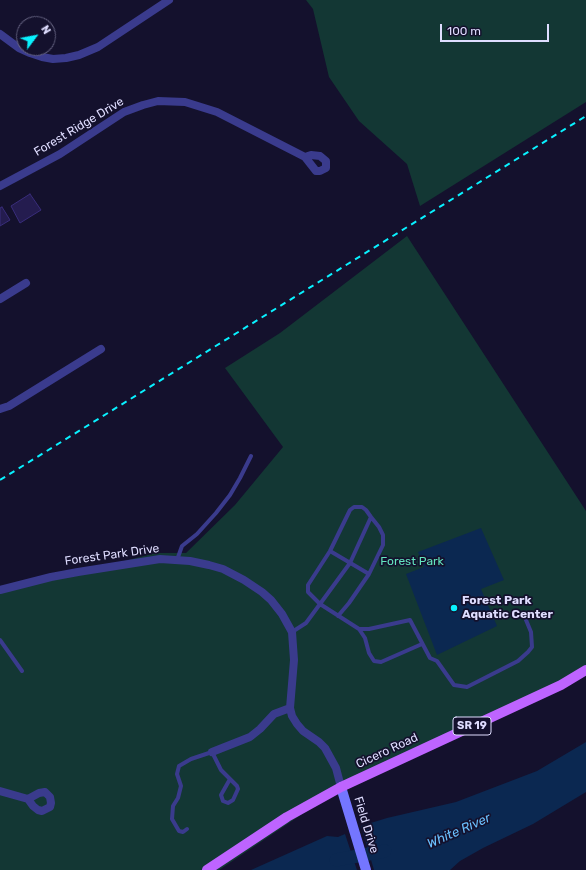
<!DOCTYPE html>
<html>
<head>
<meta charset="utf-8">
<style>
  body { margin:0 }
  #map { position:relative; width:586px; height:870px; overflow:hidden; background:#14112d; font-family:Rubik,sans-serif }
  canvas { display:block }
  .north { position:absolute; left:16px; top:16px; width:40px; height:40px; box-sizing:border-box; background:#14112d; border:1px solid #656381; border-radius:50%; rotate:58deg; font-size:11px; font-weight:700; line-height:16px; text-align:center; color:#dfddff }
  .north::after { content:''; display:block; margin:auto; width:14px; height:18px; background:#09f1ff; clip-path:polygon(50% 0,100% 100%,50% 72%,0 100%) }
  .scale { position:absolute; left:440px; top:24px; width:109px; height:18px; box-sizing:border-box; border:2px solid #dfddff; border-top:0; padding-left:5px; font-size:12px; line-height:14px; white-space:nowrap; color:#dfddff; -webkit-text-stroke:3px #14112d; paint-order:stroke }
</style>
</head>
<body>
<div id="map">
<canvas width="586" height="870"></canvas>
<div class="north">N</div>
<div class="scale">100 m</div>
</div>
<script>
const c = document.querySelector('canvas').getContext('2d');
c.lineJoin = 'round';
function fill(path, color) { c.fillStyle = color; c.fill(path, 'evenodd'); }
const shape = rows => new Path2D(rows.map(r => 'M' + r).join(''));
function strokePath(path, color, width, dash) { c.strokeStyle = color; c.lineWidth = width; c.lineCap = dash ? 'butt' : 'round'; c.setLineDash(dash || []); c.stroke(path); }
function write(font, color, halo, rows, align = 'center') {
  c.font = font + ' Rubik,sans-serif'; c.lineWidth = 3.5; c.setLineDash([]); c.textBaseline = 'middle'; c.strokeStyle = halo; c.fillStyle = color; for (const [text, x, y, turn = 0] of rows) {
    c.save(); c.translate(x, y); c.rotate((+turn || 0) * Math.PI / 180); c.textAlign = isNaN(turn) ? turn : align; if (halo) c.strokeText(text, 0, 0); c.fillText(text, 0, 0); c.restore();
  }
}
const green = shape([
  [306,0,586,0,586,102,420,206,407,164,359,121,329,77,313,9],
  [407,236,586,511,586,669,341,788,219,870,0,870,0,592,156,553,186,553,235,505,283,447,225,368,280,333]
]);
const water = shape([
  [481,528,504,580,481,589,497,626,437,655,406,574,424,567,418,552],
  [586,742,586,792,533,824,483,848,460,861,450,870,374,870,361,826,387,818,456,802,537,771],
  [345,834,357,870,251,870,327,836,338,837]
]);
const river = shape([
  [336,860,385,851]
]);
const building = shape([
  [30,194,41,210,20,223,11,206,30,194],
  [2,207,10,220,0,226,0,208,2,207]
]);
const service = shape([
  [330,551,369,574],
  [177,560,182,546,197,534,216,513,230,495,240,478,251,456],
  [338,616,349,603,369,574,383,545,383,535,379,527,371,517,366,510,362,507,354,507,350,510,330,551,308,585,308,592,320,604,350,563,371,517],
  [359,629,365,638,369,653,374,661,381,662,422,644],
  [292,632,306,623,320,604,359,629,369,629,410,620,430,658,437,661,454,685,467,687,518,661,528,652,532,647,531,632,526,620],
  [0,640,22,671],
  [187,829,183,832,179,831,172,819,173,806,178,798,181,786,177,774,179,766,191,759,212,752,221,770,237,786,238,789,233,800,228,803,223,801,221,795,230,779]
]);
const minor = shape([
  [0,34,19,48,30,53,42,57,53,59,66,58,79,55,98,47,169,0],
  [0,186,60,154,124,112,143,105,158,101,185,102,217,112,305,157,316,171,320,171,326,168,326,161,320,156,311,155,305,157],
  [0,299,26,283],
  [0,409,9,406,101,349],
  [0,590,51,577,78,572,160,559,190,561,209,565,223,569,244,580,262,592,271,600,282,614,292,632,294,660,290,708,292,716,297,724,303,731,319,742,325,748,336,768,341,787],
  [212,752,250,737,260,729,274,714,290,708],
  [0,791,28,799,33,806,38,810,42,811,50,807,51,803,50,797,45,792,39,793,28,799]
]);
const secondary = shape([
  [341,787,366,870]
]);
const primary = shape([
  [207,870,287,817,341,787,561,685,586,670]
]);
const rail = shape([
  [0,480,586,116]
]);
const markers = [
  [454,608,4,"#09f1ff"]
];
const shields = [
  [472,726,38]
];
const shieldNames = [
  ["SR 19",472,726]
];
const streetNames = [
  ["Forest Ridge Drive",79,127,-31],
  ["Forest Park Drive",112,555,-8],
  ["Cicero Road",387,751,-25],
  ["Field Drive",366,825,73]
];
const parkNames = [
  ["Forest Park",412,562]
];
const poiNames = [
  ["Forest Park",462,601],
  ["Aquatic Center",462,615]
];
const waterNames = [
  ["White River",459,831,-24]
];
fill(green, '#133734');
fill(water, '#0b2851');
strokePath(river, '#0b2851', 13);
fill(building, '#241c4f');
strokePath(building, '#392d7b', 1);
strokePath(service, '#3a3b8d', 4);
strokePath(minor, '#3a3b8d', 8);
strokePath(secondary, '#7476ff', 10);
strokePath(primary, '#be64ff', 10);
strokePath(rail, '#09f1ff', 2, [6, 5]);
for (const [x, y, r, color] of markers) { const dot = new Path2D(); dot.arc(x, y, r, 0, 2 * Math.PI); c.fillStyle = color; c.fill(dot); strokePath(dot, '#14112d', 1.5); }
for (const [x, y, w] of shields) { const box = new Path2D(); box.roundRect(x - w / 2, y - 9, w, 18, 3); c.fillStyle = '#14112d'; c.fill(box); strokePath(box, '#dfddff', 1); }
write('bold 11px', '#dfddff', null, shieldNames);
write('12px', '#dfddff', '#14112d', streetNames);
write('12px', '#63e5bf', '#14112d', parkNames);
write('bold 12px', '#dfddff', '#14112d', poiNames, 'left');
write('italic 13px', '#6bc1ff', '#14112d', waterNames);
</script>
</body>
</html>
